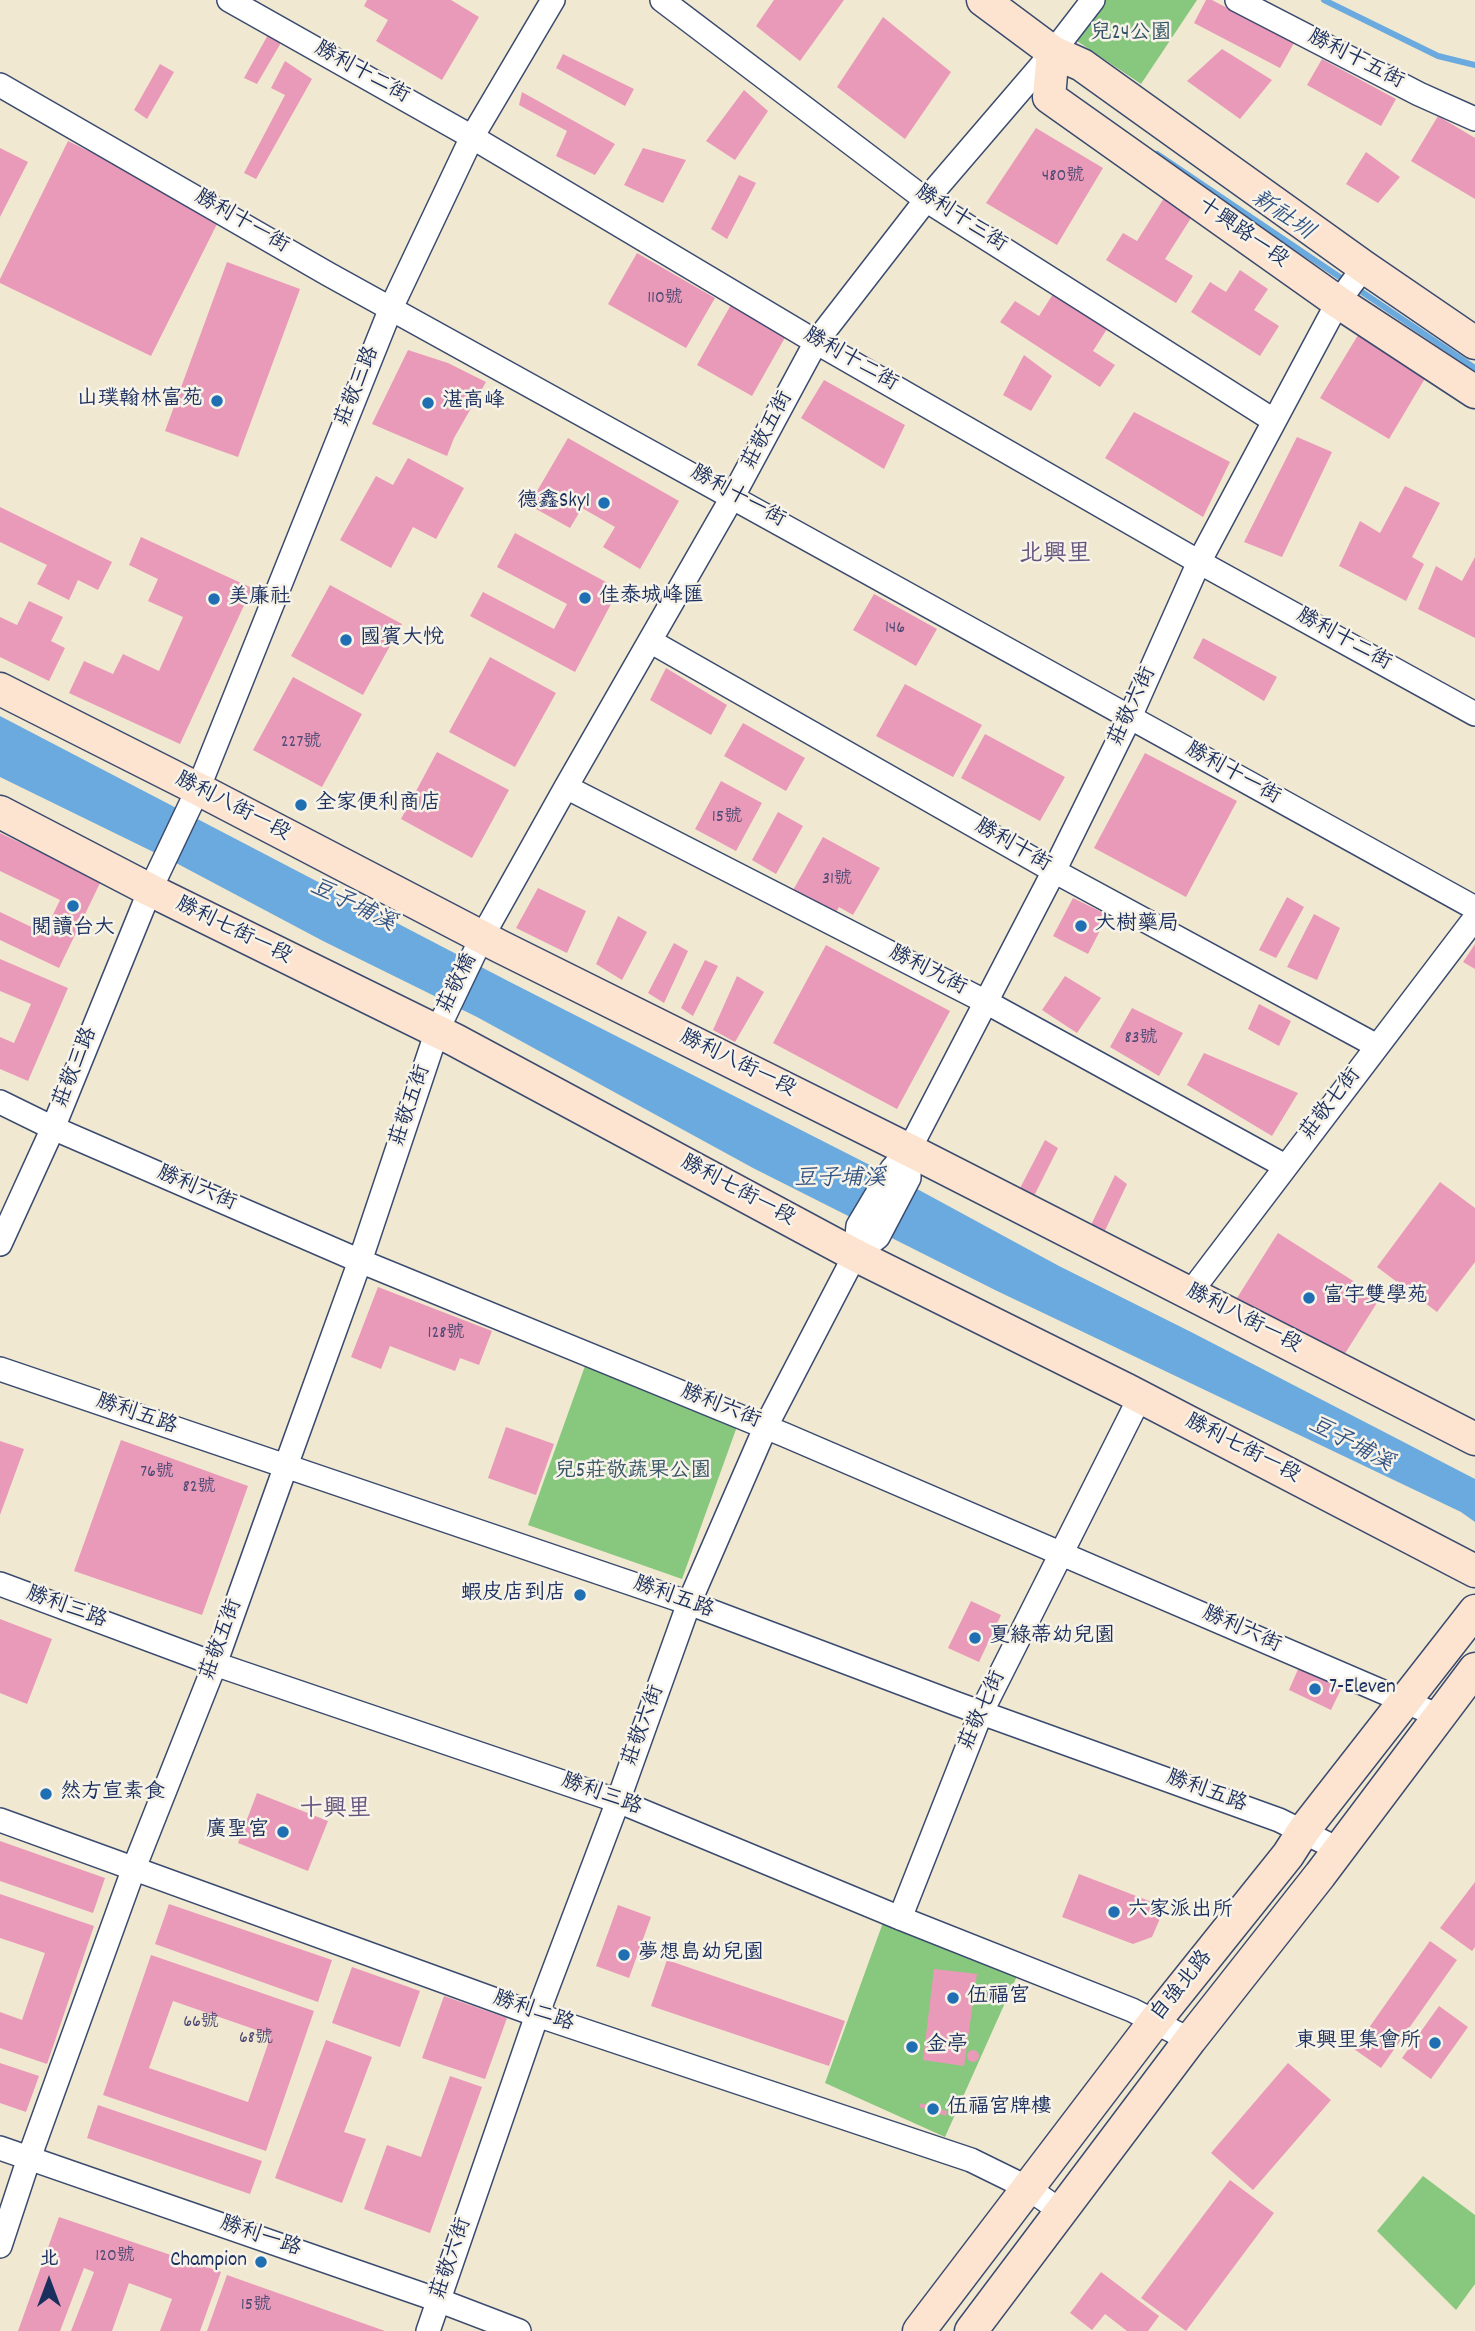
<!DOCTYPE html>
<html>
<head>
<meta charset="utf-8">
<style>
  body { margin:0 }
  #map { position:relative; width:1475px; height:2331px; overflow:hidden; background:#f0e8d0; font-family:Dekko,"LXGW WenKai TC",sans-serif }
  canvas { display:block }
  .north { position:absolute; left:14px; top:2247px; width:70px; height:70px; -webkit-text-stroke:5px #f7f3e8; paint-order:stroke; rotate:0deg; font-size:19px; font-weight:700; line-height:28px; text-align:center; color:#1b2f5e }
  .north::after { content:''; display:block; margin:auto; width:24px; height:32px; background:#1b2f5e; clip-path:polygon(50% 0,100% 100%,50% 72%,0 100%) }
</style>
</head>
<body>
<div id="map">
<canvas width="1475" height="2331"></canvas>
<div class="north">北</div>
</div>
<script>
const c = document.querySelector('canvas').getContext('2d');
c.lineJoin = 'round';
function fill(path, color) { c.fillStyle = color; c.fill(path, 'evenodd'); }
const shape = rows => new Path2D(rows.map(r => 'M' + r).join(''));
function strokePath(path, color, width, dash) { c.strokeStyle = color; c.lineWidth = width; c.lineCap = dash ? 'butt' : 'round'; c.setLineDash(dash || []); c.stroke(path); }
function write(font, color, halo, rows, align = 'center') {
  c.font = font + ' Dekko,"LXGW WenKai TC",sans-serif'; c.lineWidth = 5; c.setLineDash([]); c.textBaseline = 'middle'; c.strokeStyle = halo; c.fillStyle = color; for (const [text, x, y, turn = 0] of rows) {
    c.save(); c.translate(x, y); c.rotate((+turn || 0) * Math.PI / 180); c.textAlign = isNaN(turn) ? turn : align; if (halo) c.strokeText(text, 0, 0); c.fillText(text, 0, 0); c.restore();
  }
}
const green = shape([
  [1105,0,1197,0,1141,84,1077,41],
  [585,1366,739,1421,682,1579,528,1525],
  [885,1917,1017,1976,945,2137,825,2083],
  [1423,2176,1475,2215,1475,2284,1456,2310,1377,2231]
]);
const water = shape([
  [0,716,508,981,919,1190,1059,1266,1193,1333,1475,1479,1475,1522,1461,1512,995,1290,753,1168,477,1017,323,941,178,864,0,777]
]);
const stream = shape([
  [1324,0,1438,56,1475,65],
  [1157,154,1475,368]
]);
const building = shape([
  [367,0,451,0,479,17,442,80,376,41,388,20,364,6],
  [774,0,844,0,800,61,756,26],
  [1206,0,1212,0,1294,43,1280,68,1194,23],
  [883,17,951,72,905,139,837,87],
  [269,33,282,41,257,84,244,78],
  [1222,49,1272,80,1240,119,1187,81],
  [563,54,634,89,625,106,556,68],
  [1322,59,1396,99,1381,126,1307,85],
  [285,61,312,79,256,179,244,173,285,95,271,88],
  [160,64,174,72,147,119,134,110],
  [744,90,768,111,735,160,706,141],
  [522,92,615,144,595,175,556,156,567,131,519,105],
  [1438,116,1475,138,1475,199,1411,161],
  [1036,128,1103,168,1057,245,986,203],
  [68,141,221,216,151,356,0,283,0,279],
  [0,148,28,162,0,217],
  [643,148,686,160,663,203,624,185],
  [1366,152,1400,177,1378,203,1346,184],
  [739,175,756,183,727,239,711,229],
  [1169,190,1198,207,1165,259,1193,276,1176,303,1106,260,1123,233,1137,241],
  [637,253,715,298,686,348,608,304],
  [227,262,300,289,238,457,165,431],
  [1240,270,1268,289,1254,310,1279,326,1260,356,1191,312,1210,282,1226,292],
  [1053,294,1107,329,1093,351,1115,365,1100,387,1000,322,1015,301,1039,316],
  [732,303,787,334,752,396,697,365],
  [1358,335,1427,375,1389,439,1320,398],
  [408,350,448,363,486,382,454,438,447,456,372,424],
  [1024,355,1052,376,1031,411,1003,395],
  [824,380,905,425,884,469,801,418],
  [1134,412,1230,462,1203,517,1105,458],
  [1297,437,1332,452,1282,557,1244,542],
  [568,438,679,501,640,569,603,547,615,527,582,508,570,528,529,505],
  [408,458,464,488,436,539,413,527,391,568,340,540,376,476,393,485],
  [1405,486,1440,503,1412,557,1424,564,1406,601,1339,566,1360,521,1380,533],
  [0,507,112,562,98,590,78,580,69,600,37,584,47,565,0,542],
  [515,533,619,589,575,672,470,616,483,592,554,629,567,604,497,567],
  [141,537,252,588,180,744,69,693,84,661,113,674,123,654,159,671,183,617,148,601,158,579,129,565],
  [1475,557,1475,638,1418,609,1436,566,1462,581],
  [330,585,402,624,363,695,291,656],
  [874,594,937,629,916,666,853,630],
  [29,601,63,617,51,641,65,648,49,681,0,657,0,617,17,625],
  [1203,638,1277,677,1264,701,1193,658],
  [490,657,556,693,515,767,449,732],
  [666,668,727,705,711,735,650,700],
  [293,677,362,714,322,787,253,750],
  [905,684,982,725,953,777,876,736],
  [743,723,805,758,786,791,724,756],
  [985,734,1065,777,1040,821,961,778],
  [437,752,509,790,472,858,401,819],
  [1145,753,1237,801,1186,897,1094,848],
  [721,781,762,803,736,851,695,829],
  [778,812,803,826,776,874,752,860],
  [0,833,101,881,59,968,0,940,0,912,44,933,60,900,0,871],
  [823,837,880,868,853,915,839,907,834,916,792,892],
  [538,888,586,911,567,953,516,928],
  [1287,897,1304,907,1276,958,1259,950],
  [1073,898,1108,915,1088,954,1053,936],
  [1314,914,1340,928,1317,980,1287,967],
  [618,916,647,932,622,980,596,964],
  [674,943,688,951,664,1003,648,993],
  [1475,944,1475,969,1463,962],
  [826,945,950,1011,897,1109,773,1043],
  [0,959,68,988,28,1081,0,1069,0,1037,14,1043,31,1004,0,991],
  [705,960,718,966,693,1016,681,1008],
  [737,976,764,992,735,1042,713,1030],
  [1065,976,1101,998,1077,1033,1042,1010],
  [1259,1004,1291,1021,1279,1046,1248,1029],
  [1132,1008,1183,1033,1159,1076,1110,1047],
  [1204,1053,1298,1093,1272,1136,1187,1085],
  [1045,1140,1058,1148,1033,1198,1018,1192],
  [1115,1175,1127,1184,1102,1237,1090,1227],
  [1440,1182,1475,1208,1475,1262,1437,1312,1377,1267],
  [1278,1233,1380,1298,1339,1363,1237,1298],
  [378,1287,492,1331,479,1365,460,1358,455,1371,390,1346,381,1369,351,1357],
  [506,1427,554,1444,536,1495,488,1478],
  [121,1440,248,1486,202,1615,74,1571],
  [0,1441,24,1449,0,1515],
  [971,1601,1001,1615,979,1662,948,1648],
  [0,1619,52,1639,27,1704,0,1693],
  [1299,1667,1342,1687,1331,1710,1289,1690],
  [257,1793,328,1821,308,1871,238,1843],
  [0,1841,105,1878,93,1913,0,1881],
  [1079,1874,1165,1907,1152,1937,1133,1944,1062,1917],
  [1475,1882,1475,1947,1472,1951,1440,1928],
  [0,1894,94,1926,47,2064,0,2048,0,2012,22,2020,45,1953,0,1938],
  [169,1904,332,1960,318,2002,155,1944],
  [618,1905,651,1917,629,1978,596,1966],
  [1430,1941,1457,1960,1381,2068,1354,2049],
  [151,1955,314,2011,266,2151,103,2095],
  [173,2001,271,2035,248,2102,149,2068],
  [667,1960,845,2021,829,2066,651,2006],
  [352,1967,420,1991,400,2047,332,2023],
  [934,1969,977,1974,964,2066,923,2060],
  [444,1996,507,2018,485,2079,422,2058],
  [1439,2006,1468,2027,1431,2079,1402,2058],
  [326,2040,372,2057,344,2132,366,2139,342,2203,275,2178],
  '906 2046a6 6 0 1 1 12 0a6 6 0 1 1-12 0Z',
  '967 2056a6 6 0 1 1 12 0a6 6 0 1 1-12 0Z',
  [0,2063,39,2076,26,2112,0,2103],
  [1288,2063,1331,2100,1253,2190,1211,2153],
  [450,2076,482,2087,430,2233,364,2209,387,2145,421,2157],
  [921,2103,947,2111,946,2116,919,2107],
  [98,2105,262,2161,250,2194,87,2138],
  [1230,2180,1274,2213,1186,2331,1141,2298],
  [59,2217,221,2272,200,2331,160,2331,172,2299,129,2283,112,2331,71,2331,94,2272,84,2268,60,2331,18,2331],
  [1101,2272,1159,2316,1148,2331,1127,2331,1105,2314,1092,2330,1070,2313],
  [227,2275,385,2331,207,2331]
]);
const street = shape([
  [229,0,472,137,816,342,1199,562,1475,714],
  [662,0,926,200,1273,420],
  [1237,0,1419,94,1475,119],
  [0,85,328,274,1475,908],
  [650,641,1054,871,1377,1046],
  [566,787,986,1002,1285,1166],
  [0,1102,53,1128,360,1261,785,1435,1439,1716],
  [0,1244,53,1128,150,890,198,789,391,308,472,137,553,0],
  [855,1255,858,1226,892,1169,909,1150,1054,871,1129,719,1199,562,1338,302,1364,267],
  [1190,1293,1475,918],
  [0,1369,689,1603,957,1704,1279,1820,1338,1849],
  [0,1584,215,1664,618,1801,900,1918,1132,2010,1190,2040],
  [0,1820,537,2015,971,2160,1028,2188,1062,2212],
  [900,1918,981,1713,1140,1397],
  [0,2148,438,2300,519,2331],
  [0,2246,29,2158,134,1868,215,1664,279,1485,360,1261,437,1031,482,937,566,787,733,496,816,342,926,200,1053,52,1093,0],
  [428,2331,537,2015,618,1801,689,1603,766,1426,855,1255,878,1237,909,1178,909,1150]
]);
const secondary = shape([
  [983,0,1053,52,1082,65,1364,267,1475,343],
  [1053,52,1049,97,1338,302,1475,392],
  [0,689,198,789,499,946,909,1150,1475,1439],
  [0,812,150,890,455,1040,855,1255,1127,1390,1475,1571],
  [919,2331,1155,2021,1288,1855,1304,1830,1475,1611],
  [971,2331,1190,2040,1320,1875,1475,1669]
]);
const markers = [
  [217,401,7,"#1f6fb2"],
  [428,403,7,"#1f6fb2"],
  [604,503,7,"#1f6fb2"],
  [585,598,7,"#1f6fb2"],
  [214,599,7,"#1f6fb2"],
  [346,640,7,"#1f6fb2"],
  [301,805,7,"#1f6fb2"],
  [73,906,7,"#1f6fb2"],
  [1081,926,7,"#1f6fb2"],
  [1309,1298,7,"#1f6fb2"],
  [580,1595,7,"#1f6fb2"],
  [975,1638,7,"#1f6fb2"],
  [1315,1689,7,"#1f6fb2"],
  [46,1794,7,"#1f6fb2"],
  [283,1832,7,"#1f6fb2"],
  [1114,1912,7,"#1f6fb2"],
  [624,1955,7,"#1f6fb2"],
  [953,1998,7,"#1f6fb2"],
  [1435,2043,7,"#1f6fb2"],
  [912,2047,7,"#1f6fb2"],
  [933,2109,7,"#1f6fb2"],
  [261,2262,7,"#1f6fb2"]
];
const numberNames = [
  ["480號",1063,178],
  ["110號",665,300],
  ["146",895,630],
  ["227號",301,744],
  ["15號",727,819],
  ["31號",837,881],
  ["83號",1141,1040],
  ["128號",446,1335],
  ["76號",157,1474],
  ["82號",199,1489],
  ["66號",201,2024],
  ["68號",256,2040],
  ["120號",115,2258],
  ["15號",256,2307]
];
const parkNames = [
  ["兒24公園",1131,35],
  ["兒5莊敬蔬果公園",633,1473]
];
const streetNames = [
  ["勝利十五街",1355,61,27],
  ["勝利十二街",361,74,29],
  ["勝利十三街",960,220,33],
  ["勝利十一街",241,223,30],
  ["十興路一段",1242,234,35],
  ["勝利十二街",850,361,30],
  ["莊敬三路",359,387,-68],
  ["莊敬五街",769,431,-62],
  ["勝利十一街",737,498,29],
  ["勝利十二街",1343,641,29],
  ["莊敬六街",1134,707,-65],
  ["勝利十一街",1232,775,29],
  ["勝利八街一段",232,808,27],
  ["勝利十街",1012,847,30],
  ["勝利七街一段",233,932,26],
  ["勝利九街",927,972,27],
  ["莊敬橋",459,984,-64],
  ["勝利八街一段",737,1065,26],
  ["莊敬三路",77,1068,-68],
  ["莊敬七街",1332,1105,-52],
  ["莊敬五街",412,1106,-71],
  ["勝利六街",196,1190,23],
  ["勝利七街一段",737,1192,28],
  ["勝利八街一段",1243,1320,27],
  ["勝利六街",720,1408,22],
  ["勝利五路",136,1416,19],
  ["勝利七街一段",1242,1450,27],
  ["勝利五路",673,1599,20],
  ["勝利三路",66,1609,20],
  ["勝利六街",1241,1631,24],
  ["莊敬五街",223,1640,-70],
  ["莊敬七街",984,1711,-66],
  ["莊敬六街",645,1726,-70],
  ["勝利五路",1206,1793,20],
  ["勝利三路",601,1796,20],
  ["自強北路",1183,1987,-51],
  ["勝利二路",533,2013,19],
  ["勝利一路",260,2238,19],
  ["莊敬六街",453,2259,-71]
];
const poiNames = [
  ["山璞翰林富苑",203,401,"right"],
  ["湛高峰",442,403],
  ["德鑫Sky1",590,503,"right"],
  ["佳泰城峰匯",599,598],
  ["美廉社",228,599],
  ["國賓大悅",360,640],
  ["全家便利商店",315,805],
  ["大樹藥局",1095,926],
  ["閱讀台大",73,930,"center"],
  ["富宇雙學苑",1323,1298],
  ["蝦皮店到店",566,1595,"right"],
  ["夏綠蒂幼兒園",989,1638],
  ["7-Eleven",1329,1689],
  ["然方宣素食",60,1794],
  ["廣聖宮",269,1832,"right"],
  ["六家派出所",1128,1912],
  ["夢想島幼兒園",638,1955],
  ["伍福宮",967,1998],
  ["東興里集會所",1421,2043,"right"],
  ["金亭",926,2047],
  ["伍福宮牌樓",947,2109],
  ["Champion",247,2262,"right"]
];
const waterNames = [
  ["新社圳",1281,217,34],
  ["豆子埔溪",352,907,26],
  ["豆子埔溪",840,1181],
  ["豆子埔溪",1350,1446,28]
];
const quarterNames = [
  ["北興里",1055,557],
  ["十興里",335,1812]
];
fill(green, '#88c77e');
fill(water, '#6baade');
strokePath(stream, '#6baade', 6);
fill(building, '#ea9ab9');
strokePath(street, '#3b4b6f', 26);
strokePath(secondary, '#3b4b6f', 35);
strokePath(street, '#fff', 23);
strokePath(secondary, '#fde4d1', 32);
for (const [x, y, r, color] of markers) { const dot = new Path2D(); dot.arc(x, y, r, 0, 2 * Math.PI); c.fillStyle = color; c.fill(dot); strokePath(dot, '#f7f3e8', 2.5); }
write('18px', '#4f4a75', null, numberNames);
write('21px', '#365566', '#f7f3e8', parkNames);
write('21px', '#1b2f5e', '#f7f3e8', streetNames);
write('21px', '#1b2f5e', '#f7f3e8', poiNames, 'left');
write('italic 23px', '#335484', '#f7f3e8', waterNames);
write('24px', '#63547e', '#f7f3e8', quarterNames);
</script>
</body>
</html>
